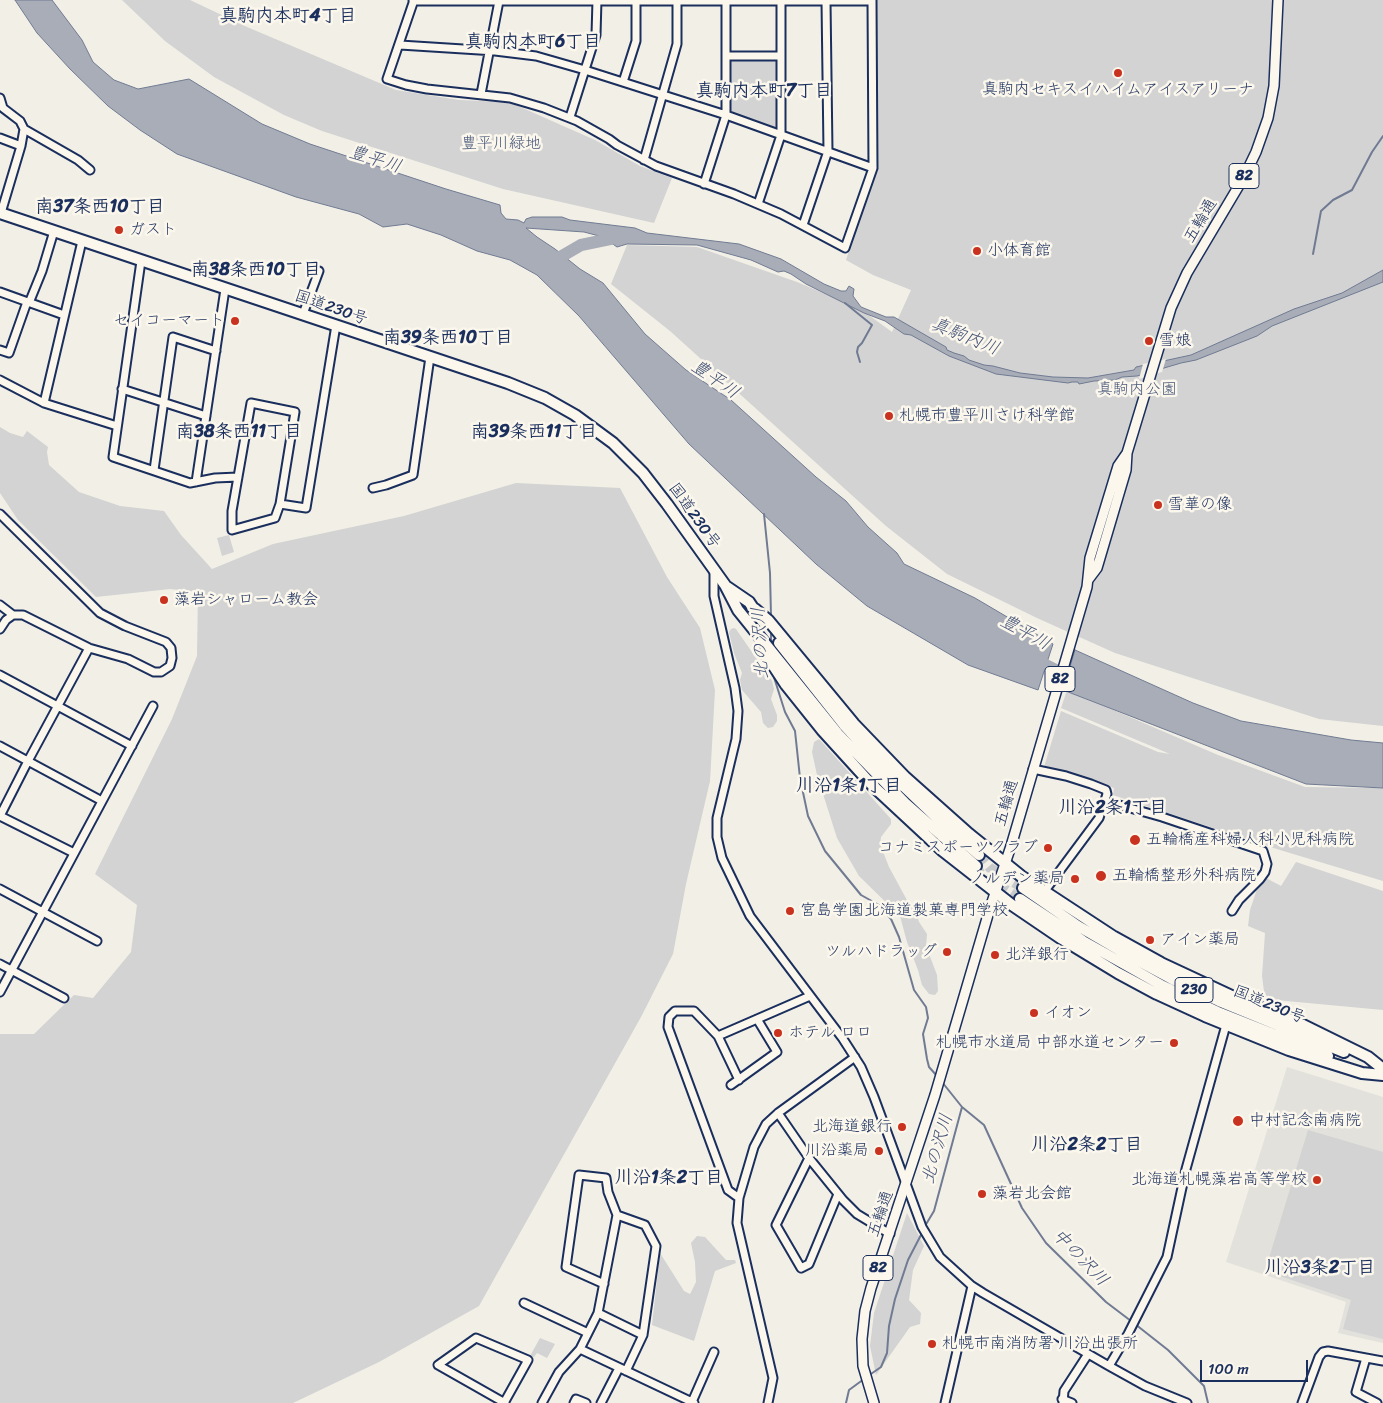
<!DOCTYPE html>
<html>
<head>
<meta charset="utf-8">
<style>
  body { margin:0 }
  #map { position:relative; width:1383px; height:1403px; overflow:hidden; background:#f2efe6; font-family:Sriracha,sans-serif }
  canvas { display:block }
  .scale { position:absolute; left:1200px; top:1360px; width:108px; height:22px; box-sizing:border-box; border:2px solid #1b2f5e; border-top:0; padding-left:6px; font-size:15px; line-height:18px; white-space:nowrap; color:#1b2f5e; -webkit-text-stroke:4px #fbf7ec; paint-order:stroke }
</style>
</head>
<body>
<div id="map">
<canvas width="1383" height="1403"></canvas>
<div class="scale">100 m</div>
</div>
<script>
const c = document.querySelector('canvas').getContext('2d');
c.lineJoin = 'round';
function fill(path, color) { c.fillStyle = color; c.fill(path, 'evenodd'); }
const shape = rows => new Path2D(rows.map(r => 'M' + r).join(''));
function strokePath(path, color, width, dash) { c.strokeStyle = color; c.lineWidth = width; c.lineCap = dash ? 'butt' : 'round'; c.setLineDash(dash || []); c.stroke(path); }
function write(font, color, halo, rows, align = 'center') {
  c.font = font + ' Sriracha,"Klee One",sans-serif'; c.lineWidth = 5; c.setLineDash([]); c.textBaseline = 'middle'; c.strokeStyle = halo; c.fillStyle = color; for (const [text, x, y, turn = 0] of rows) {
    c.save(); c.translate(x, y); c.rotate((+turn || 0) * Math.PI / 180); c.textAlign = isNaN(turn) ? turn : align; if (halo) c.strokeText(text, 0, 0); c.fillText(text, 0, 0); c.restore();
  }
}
const built = shape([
  [1287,1067,1383,1097,1383,1343,1338,1333,1346,1302,1226,1262]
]);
const green = shape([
  [122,0,190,0,247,27,396,90,459,100,509,102,595,140,640,166,672,178,654,223,503,189,322,131,284,115,214,77,165,41],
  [876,0,1383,0,1383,726,1319,719,1115,653,1037,618,947,574,886,526,670,331,611,284,627,245,697,247,797,282,859,308,892,332,911,290,873,275,846,260,876,168],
  [774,59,776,61,777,126,774,127,730,111,730,62,731,60],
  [0,427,10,433,23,437,27,431,48,447,47,452,49,465,79,492,120,506,164,511,181,535,212,569,273,544,404,516,516,483,620,488,667,577,700,628,715,690,710,781,686,884,673,954,641,1017,479,1306,379,1362,293,1403,0,1403,0,1034,34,1034,74,995,93,998,131,952,137,905,95,874,172,719,197,656,198,592,170,589,96,597,18,520,0,493],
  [229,535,234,552,222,556,217,538],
  [734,628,736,629,772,681,774,689,771,699,777,715,777,721,773,727,768,728,763,723,761,712,742,690,740,680,742,673,734,653,729,632,731,629],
  [1067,690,1218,755,1305,787,1383,788,1383,881,1280,850,1113,795,1114,788,1075,774,1044,767,1061,711,1158,752,1170,754,1061,708],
  [819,739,891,819,891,824,881,837,880,844,889,867,908,902,916,911,919,922,927,934,926,946,937,975,938,991,935,995,929,994,922,985,918,970,907,942,900,916,859,876,837,838,817,775,812,752,814,742],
  [1296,862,1383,891,1383,1010,1265,999,1262,976,1265,933,1248,926,1250,910,1257,889,1261,882,1266,878,1281,886],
  [1308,1130,1383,1152,1383,1339,1343,1329,1351,1300,1265,1271],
  [907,1213,924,1246,913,1270,909,1300,921,1313,920,1324,910,1327,876,1375,870,1346,874,1313],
  [697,1236,705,1237,726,1260,735,1260,736,1263,715,1271,694,1341,652,1325,660,1253,684,1291,690,1294,696,1282,695,1262,691,1243],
  [540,1338,555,1344,547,1358,537,1353,534,1357,530,1356]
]);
const water = shape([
  [15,0,52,0,82,40,93,62,114,80,138,89,189,79,262,124,310,144,446,189,500,205,501,213,506,219,518,220,524,223,526,219,532,217,562,217,570,220,635,228,647,233,739,244,781,259,824,284,841,291,846,291,849,286,854,289,853,296,861,307,886,317,894,317,946,347,947,350,954,353,964,356,969,360,984,365,993,366,1020,373,1053,377,1088,378,1134,370,1136,367,1191,355,1294,309,1342,293,1383,270,1383,282,1272,326,1257,336,1196,360,1181,363,1137,376,1122,377,1115,380,1094,381,1079,384,1078,382,1072,382,1068,383,996,374,949,356,911,335,904,334,885,321,864,313,806,284,791,274,784,271,778,272,751,260,697,245,627,244,617,247,603,237,584,232,526,228,537,237,555,249,580,269,603,283,645,334,686,370,731,400,816,477,846,501,868,527,897,553,904,564,975,598,1053,644,1038,690,968,665,867,606,816,564,689,444,579,316,537,275,510,260,477,251,441,235,407,224,383,227,359,214,296,197,177,154,140,130,108,106,70,69,37,33,15,0],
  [1075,650,1193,703,1241,721,1351,740,1383,743,1383,788,1306,784,1063,690,1075,650]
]);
const pier = shape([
  [1166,359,1162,372,1139,379,1143,364]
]);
const stream = shape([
  [1313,254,1321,211,1333,200,1352,190,1372,152,1383,136],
  [845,303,872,325,862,343,858,347,857,352,860,362],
  [764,514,770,573,771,616],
  [771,631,771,644],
  [772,671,785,712,795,731,800,778,808,816,825,851,861,895,879,905,891,919,899,937,914,990,926,1007,928,1018,923,1034,927,1059,929,1067,937,1076],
  [942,1082,962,1107,984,1125,1022,1208,1046,1243,1106,1302,1131,1321],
  [925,1226,934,1211,962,1107],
  [1135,1324,1168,1350,1204,1386,1208,1403],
  [868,1376,881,1367,887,1353,889,1326,895,1299,908,1260,922,1233],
  [846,1403,849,1390,864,1379]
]);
const river = shape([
  [550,263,581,245,615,238,622,238],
  [1032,658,1072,678]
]);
const highwayTunnel = shape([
  [979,855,990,868,1023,888],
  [976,866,980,873,1020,899]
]);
const minor = shape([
  [414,0,387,79,406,85,427,89,510,98,544,108,577,121,609,139,617,145,656,166,734,194,781,214,845,248,873,168,872,0],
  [413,1,872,1],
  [400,45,495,51,536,56,585,70,726,115,873,168],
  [727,56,781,56],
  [623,82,636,41,636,1],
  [481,94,499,1],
  [0,98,3,108,20,121,24,129,21,146,1,213],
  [570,117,596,35,597,0],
  [24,129,78,160,90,170],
  [0,138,21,146],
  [644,160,677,44,677,0],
  [704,184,726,115,726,1],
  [758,204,781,135,781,0],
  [803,225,828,151,826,1],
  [141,261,113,457,190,483,215,478,238,477],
  [0,292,64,315],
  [29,303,42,271,54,231],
  [303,314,319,271],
  [0,350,9,353,27,302],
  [0,380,44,403,117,426],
  [122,389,206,416],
  [44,403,82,241],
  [251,403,295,412,280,504,275,518,232,530,232,511,251,403],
  [154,470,173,337,216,351],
  [196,482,225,289],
  [373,488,386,485,413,475,430,357],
  [280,504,306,508,336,325],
  [0,514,100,613,125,626,166,642,171,648,172,658,170,666,161,672,154,672,128,659,89,648,23,615,13,615,6,620,0,629],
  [714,570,714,596,735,688,738,711,736,739,717,818,717,837,722,858,750,916,843,1039,861,1067,874,1097,922,1227,940,1257,972,1286,983,1293,1109,1366,1145,1386,1187,1403],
  [0,605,13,615],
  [0,675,132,746],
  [0,746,102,801],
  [1033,769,1066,776,1091,784,1106,790,1107,794,1099,818,1044,892],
  [1105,801,1162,817,1263,851,1267,864,1265,872,1260,879,1239,900,1232,911],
  [0,816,28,761,89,648],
  [0,816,74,853],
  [0,889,97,941],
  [0,964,64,998],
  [0,992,153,706],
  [718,1036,739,1080],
  [731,1085,777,1052,757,1019],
  [778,1113,809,1158,843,1200,857,1214,890,1234],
  [809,1158,776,1225,801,1268,809,1264,838,1194],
  [739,1198,728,1190,668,1027,669,1017,675,1011,694,1011,718,1036,810,996],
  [617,1215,598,1313,580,1349,694,1403],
  [604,1284,566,1267,579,1175,606,1178,608,1192,617,1215,645,1225,656,1246,643,1335,626,1371],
  [524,1303,588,1333],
  [598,1313,643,1335],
  [1366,1358,1356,1392,1377,1403],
  [1109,1366,1128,1334,1167,1257,1186,1169,1226,1025],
  [1062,1399,1072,1403],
  [692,1402,714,1352],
  [504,1403,528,1360,476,1338,438,1365,505,1403],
  [542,1403,559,1372,580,1349],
  [574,1403,576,1399,586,1403],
  [601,1403,619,1368],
  [768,1403,773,1378,737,1223,739,1198,754,1147,766,1124,778,1113,855,1057],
  [945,1403,972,1286],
  [1063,1403,1064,1391,1088,1354],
  [1302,1403,1319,1357,1323,1352,1328,1351,1383,1361]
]);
const major = shape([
  [1088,580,1097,568,1126,470,1127,453,1171,308,1187,273,1244,177,1256,152,1268,118,1274,86,1278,0],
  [874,1403,863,1366,862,1339,865,1311,871,1288,935,1095,990,908,1011,846,1087,587,1090,558,1118,466,1127,453]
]);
const highway = shape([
  [0,213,508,383,545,398,575,415,613,443,643,473,667,504,725,585,738,610,838,734,905,803,976,866],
  [727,587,749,602,757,614],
  [755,609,768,620,854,724,905,777,969,834,1021,876,1114,937,1161,963,1236,998,1303,1025,1368,1057,1383,1069],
  [779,643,844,725,880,764,941,822,979,855],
  [765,653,786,685,822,730,872,785,943,851,1012,905,1062,939,1118,973,1157,994,1205,1016,1289,1050,1362,1073,1383,1075],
  [1023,888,1078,926,1126,954,1174,980,1219,1001,1344,1052],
  [1020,899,1083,941,1163,986,1220,1013,1328,1056]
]);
const markers = [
  [1118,73,5,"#c8321e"],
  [119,230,5,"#c8321e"],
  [977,251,5,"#c8321e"],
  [235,321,5,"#c8321e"],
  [1149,341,5,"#c8321e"],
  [889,416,5,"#c8321e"],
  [1158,505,5,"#c8321e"],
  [164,600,5,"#c8321e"],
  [1135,840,6,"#c8321e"],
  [1048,848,5,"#c8321e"],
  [1101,876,6,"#c8321e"],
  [1075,879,5,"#c8321e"],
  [790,911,5,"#c8321e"],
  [1150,940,5,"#c8321e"],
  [947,952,5,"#c8321e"],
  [995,955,5,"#c8321e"],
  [1034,1013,5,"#c8321e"],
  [778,1033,5,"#c8321e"],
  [1174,1043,5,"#c8321e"],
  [1238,1121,6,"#c8321e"],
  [902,1127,5,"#c8321e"],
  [879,1151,5,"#c8321e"],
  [1317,1180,5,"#c8321e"],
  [982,1194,5,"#c8321e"],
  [932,1344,5,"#c8321e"]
];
const shields = [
  [1244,176,30],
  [1060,679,30],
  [1194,990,38],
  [878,1268,30]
];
const shieldNames = [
  ["82",1244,176],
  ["82",1060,679],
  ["230",1194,990],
  ["82",878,1268]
];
const poiNames = [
  ["真駒内セキスイハイムアイスアリーナ",1118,90,"center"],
  ["ガスト",129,230],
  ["小体育館",987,251],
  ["セイコーマート",225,321,"right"],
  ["雪娘",1159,341],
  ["札幌市豊平川さけ科学館",899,416],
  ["雪華の像",1168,505],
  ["藻岩シャローム教会",174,600],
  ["五輪橋産科婦人科小児科病院",1146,840],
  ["コナミスポーツクラブ",1038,848,"right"],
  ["五輪橋整形外科病院",1112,876],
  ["ノルデン薬局",1065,879,"right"],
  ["宮島学園北海道製菓専門学校",800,911],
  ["アイン薬局",1160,940],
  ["ツルハドラッグ",937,952,"right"],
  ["北洋銀行",1005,955],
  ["イオン",1044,1013],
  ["ホテル ロロ",788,1033],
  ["札幌市水道局 中部水道センター",1164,1043,"right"],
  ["中村記念南病院",1249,1121],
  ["北海道銀行",892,1127,"right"],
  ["川沿薬局",869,1151,"right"],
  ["北海道札幌藻岩高等学校",1307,1180,"right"],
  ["藻岩北会館",992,1194],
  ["札幌市南消防署 川沿出張所",942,1344]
];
const parkNames = [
  ["豊平川緑地",501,144],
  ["真駒内公園",1137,390]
];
const streetNames = [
  ["五輪通",1201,221,-59],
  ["国道230号",331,308,19],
  ["国道230号",694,516,54],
  ["五輪通",1007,803,-74],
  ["国道230号",1269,1005,22],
  ["五輪通",881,1214,-71]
];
const neighbourhoodNames = [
  ["真駒内本町4丁目",288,16],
  ["真駒内本町6丁目",533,42],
  ["真駒内本町7丁目",764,91],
  ["南37条西10丁目",100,207],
  ["南38条西10丁目",256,270],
  ["南39条西10丁目",448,338],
  ["南38条西11丁目",239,432],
  ["南39条西11丁目",534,432],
  ["川沿1条1丁目",849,786],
  ["川沿2条1丁目",1113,808],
  ["川沿2条2丁目",1087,1145],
  ["川沿1条2丁目",669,1178],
  ["川沿3条2丁目",1320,1268]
];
const waterNames = [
  ["豊平川",375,160,18],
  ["真駒内川",965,337,22],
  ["豊平川",715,380,35],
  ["豊平川",1025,633,29],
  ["北の沢川",761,643,-93],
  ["北の沢川",938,1149,-74],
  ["中の沢川",1080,1258,46]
];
fill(built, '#e2e1dc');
fill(green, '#d2d3d2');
fill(water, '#a9adb7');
strokePath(water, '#707b93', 1);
fill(pier, '#f2efe6');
strokePath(stream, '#707b93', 2);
strokePath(river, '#a9adb7', 12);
strokePath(highwayTunnel, '#c7c9cb', 10, [10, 5]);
strokePath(minor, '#1b2f5e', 11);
strokePath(major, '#1b2f5e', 12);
strokePath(highway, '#1b2f5e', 14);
strokePath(minor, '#fbf7ec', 7);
strokePath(major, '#fbf7ec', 9);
strokePath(highway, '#fbf7ec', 10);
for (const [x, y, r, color] of markers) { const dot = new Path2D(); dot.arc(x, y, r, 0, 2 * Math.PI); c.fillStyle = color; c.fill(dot); strokePath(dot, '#fbf7ec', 2); }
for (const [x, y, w] of shields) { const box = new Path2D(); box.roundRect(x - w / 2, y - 12.5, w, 25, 4); c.fillStyle = '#fbf7ec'; c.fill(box); strokePath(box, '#1b2f5e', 1); }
write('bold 15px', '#1b2f5e', null, shieldNames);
write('16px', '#1b2f5e', '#fbf7ec', poiNames, 'left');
write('16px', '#49587b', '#fbf7ec', parkNames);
write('16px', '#1b2f5e', '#fbf7ec', streetNames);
write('bold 18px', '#1b2f5e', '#fbf7ec', neighbourhoodNames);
write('italic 18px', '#465579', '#fbf7ec', waterNames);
</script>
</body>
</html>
